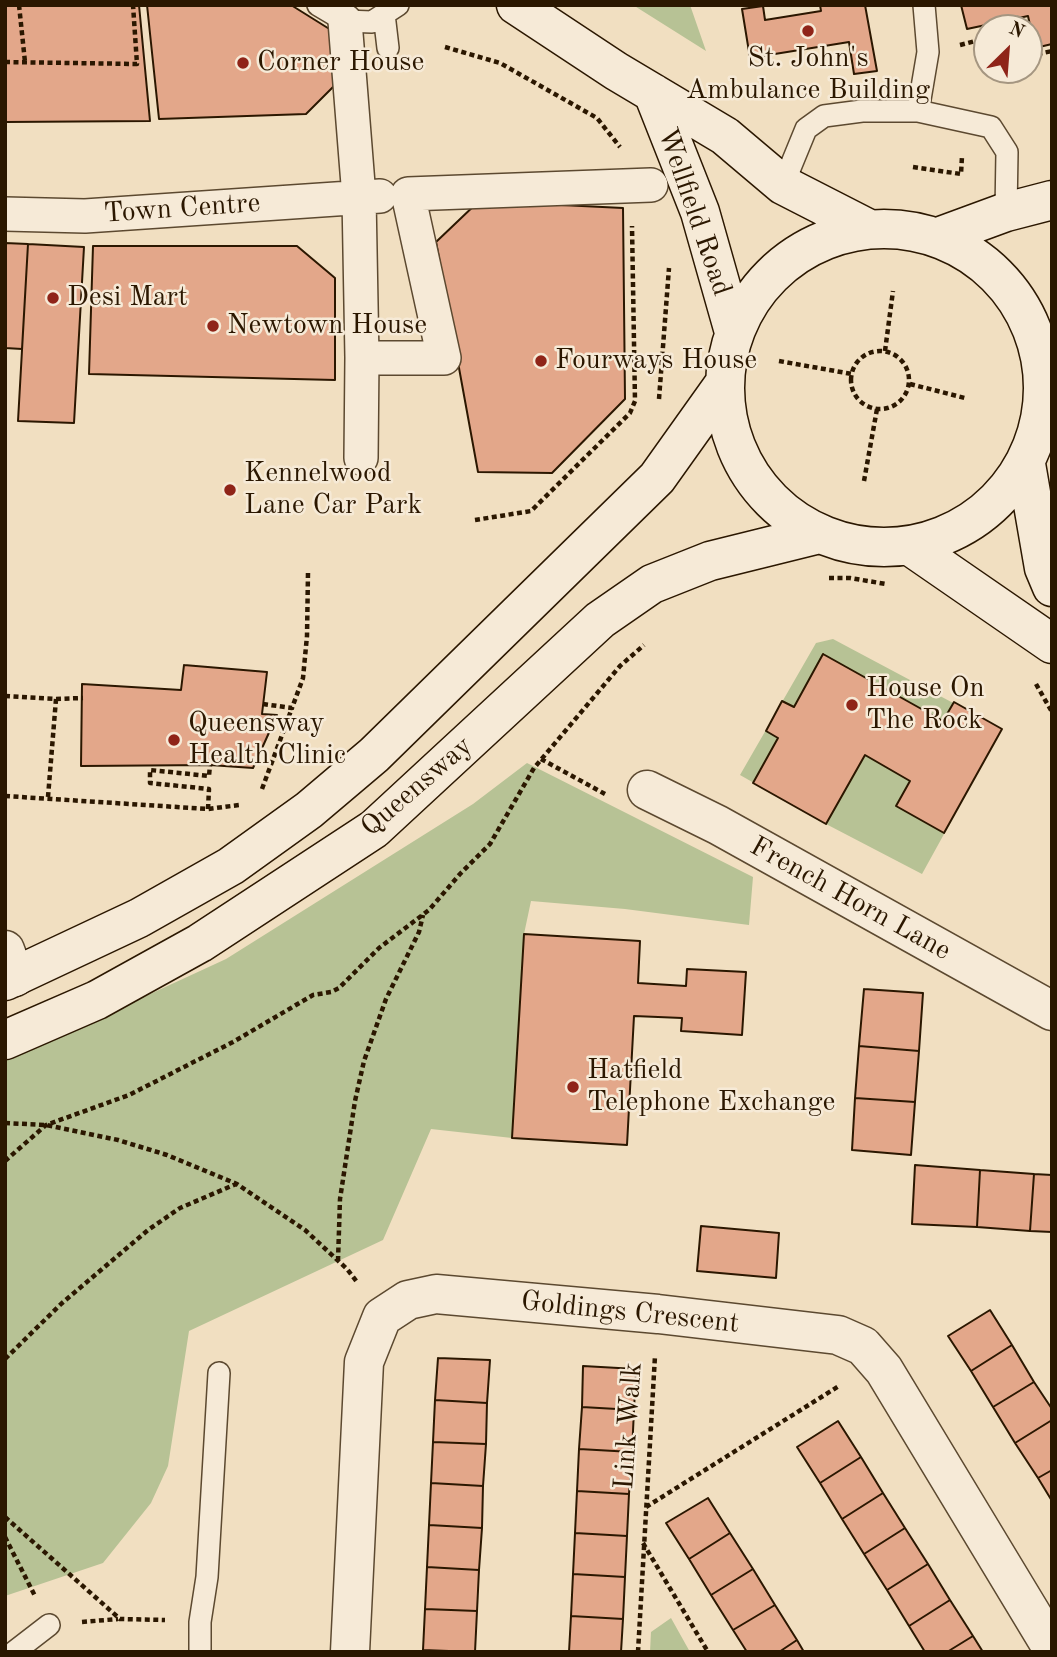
<!DOCTYPE html>
<html>
<head>
<meta charset="utf-8">
<style>
  body { margin:0 }
  #map { position:relative; width:1057px; height:1657px; overflow:hidden; background:#f1dfc1; font-family:"Old Standard TT",serif }
  canvas { display:block }
  .frame { position:absolute; inset:0; border:7px solid #2b1700; pointer-events:none }
  .north { position:absolute; left:973px; top:14px; width:70px; height:70px; box-sizing:border-box; background:#f6ead7; border:2px solid #a59681; border-radius:50%; rotate:25deg; font-size:19px; font-weight:700; line-height:28px; text-align:center; color:#2b1700 }
  .north::after { content:''; display:block; margin:auto; width:24px; height:32px; background:#8f2418; clip-path:polygon(50% 0,100% 100%,50% 72%,0 100%) }
</style>
</head>
<body>
<div id="map">
<canvas width="1057" height="1657"></canvas>
<div class="frame"></div>
<div class="north">N</div>
</div>
<script>
const c = document.querySelector('canvas').getContext('2d');
c.lineJoin = 'round';
function fill(path, color) { c.fillStyle = color; c.fill(path, 'evenodd'); }
const shape = rows => new Path2D(rows.map(r => 'M' + r).join(''));
function strokePath(path, color, width, dash) { c.strokeStyle = color; c.lineWidth = width; c.lineCap = dash ? 'butt' : 'round'; c.setLineDash(dash || []); c.stroke(path); }
function write(font, color, halo, rows, align = 'center') {
  c.font = font + ' "Old Standard TT",serif'; c.lineWidth = 5; c.setLineDash([]); c.textBaseline = 'middle'; c.strokeStyle = halo; c.fillStyle = color; for (const [text, x, y, turn = 0] of rows) {
    c.save(); c.translate(x, y); c.rotate((+turn || 0) * Math.PI / 180); c.textAlign = isNaN(turn) ? turn : align; if (halo) c.strokeText(text, 0, 0); c.fillText(text, 0, 0); c.restore();
  }
}
const green = shape([
  [633,5,690,5,706,51],
  [833,639,1002,729,922,874,826,824,740,775,816,643],
  [527,763,753,877,749,925,625,909,531,901,524,934,512,1138,431,1129,383,1240,189,1331,168,1466,151,1503,103,1563,5,1596,5,1061,226,959,473,804],
  [671,1618,690,1652,650,1652,651,1632]
]);
const building = shape([
  [5,5,139,5,150,121,5,122,5,5],
  [147,5,291,5,331,30,335,85,306,114,159,119,147,5],
  [820,5,865,5,877,71,854,74,849,42,750,58,742,9,763,6,765,20,821,11,820,5],
  [961,5,1052,5,1052,44,1035,48,1028,16,967,29,961,5],
  [479,201,623,208,625,399,552,473,478,472,436,242,479,201],
  [5,243,28,244,22,349,5,348,5,243],
  [28,244,84,247,74,423,18,421,28,244],
  [93,246,297,246,335,278,335,380,89,374,93,246],
  [823,654,943,721,954,702,1002,729,944,833,896,806,910,781,865,755,826,824,753,783,778,738,766,731,782,701,794,707,823,654],
  [184,665,267,672,262,714,277,715,253,768,210,765,81,766,82,684,181,690,184,665],
  [524,934,640,941,638,983,686,986,687,969,746,972,742,1035,681,1031,682,1018,634,1016,627,1145,512,1138,524,934],
  [864,989,923,993,919,1051,859,1046,864,989],
  [859,1046,919,1051,915,1102,855,1098,859,1046],
  [855,1098,915,1102,911,1155,852,1150,855,1098],
  [915,1165,980,1170,977,1227,912,1224,915,1165],
  [980,1170,1034,1174,1030,1231,977,1227,980,1170],
  [1034,1174,1052,1175,1052,1232,1030,1231,1034,1174],
  [701,1226,779,1233,776,1278,697,1271,701,1226],
  [990,1310,1012,1345,971,1371,948,1336,990,1310],
  [1012,1345,1034,1382,993,1407,971,1371,1012,1345],
  [438,1358,490,1360,487,1403,435,1400,438,1358],
  [583,1366,636,1369,634,1410,582,1407,583,1366],
  [1034,1382,1052,1409,1052,1420,1015,1443,993,1407,1034,1382],
  [435,1400,487,1403,486,1444,433,1442,435,1400],
  [582,1407,634,1410,632,1452,579,1449,582,1407],
  [1052,1420,1052,1470,1038,1478,1015,1443,1052,1420],
  [838,1421,861,1457,820,1483,797,1447,838,1421],
  [433,1442,486,1444,483,1486,431,1483,433,1442],
  [579,1449,632,1452,629,1494,577,1491,579,1449],
  [861,1457,883,1493,842,1519,820,1483,861,1457],
  [1052,1470,1052,1501,1038,1478,1052,1470],
  [431,1483,483,1486,482,1528,429,1525,431,1483],
  [577,1491,629,1494,627,1536,575,1533,577,1491],
  [883,1493,905,1528,864,1554,842,1519,883,1493],
  [708,1498,730,1533,689,1559,666,1523,708,1498],
  [429,1525,482,1528,479,1570,427,1567,429,1525],
  [905,1528,928,1564,887,1590,864,1554,905,1528],
  [575,1533,627,1536,625,1577,573,1574,575,1533],
  [730,1533,753,1569,711,1595,689,1559,730,1533],
  [928,1564,950,1600,909,1626,887,1590,928,1564],
  [427,1567,479,1570,477,1611,425,1609,427,1567],
  [753,1569,775,1605,733,1630,711,1595,753,1569],
  [573,1574,625,1577,623,1619,571,1616,573,1574],
  [950,1600,973,1636,947,1652,925,1652,909,1626,950,1600],
  [775,1605,797,1640,779,1652,747,1652,733,1630,775,1605],
  [425,1609,477,1611,475,1652,423,1650,425,1609],
  [571,1616,623,1619,621,1652,569,1652,571,1616],
  [973,1636,983,1652,947,1652,973,1636],
  [797,1640,804,1652,779,1652,797,1640]
]);
const path = shape([
  [19,5,25,62],
  [960,45,987,38],
  [445,47,500,63,597,118,620,147],
  [1029,56,1052,51],
  [5,62,137,64,133,5],
  [913,167,961,174,962,156],
  [885,351,893,291],
  '851 380a29 29 0 1 1 58 0a29 29 0 1 1-58 0Z',
  [779,361,852,374],
  [910,384,965,398],
  [659,399,669,268],
  [864,481,877,409],
  [475,520,531,511,630,413,635,401,632,226],
  [829,578,850,578,886,584],
  [1036,684,1052,712],
  [5,696,56,699,48,797],
  [56,699,83,698],
  [263,704,292,708,303,678,307,636,308,572],
  [541,759,605,794],
  [262,789,292,708],
  [5,796,208,809,239,805],
  [208,809,209,789,150,783,150,770,209,776,210,765],
  [5,1123,46,1125,118,1140,167,1155,237,1184,305,1230,347,1269,357,1282],
  [5,1161,46,1125,129,1095,233,1042,313,995,331,992,339,988,379,948,429,910,460,874,490,844,534,768,620,666,644,645],
  [338,1261,340,1199,355,1101,364,1061,386,999,419,932,423,915],
  [5,1359,61,1304,148,1230,180,1208,236,1184],
  [646,1507,839,1386],
  [5,1517,120,1619,165,1620],
  [5,1537,35,1596],
  [643,1543,708,1652],
  [82,1622,118,1619],
  [638,1652,655,1356]
]);
const service = shape([
  [318,5,345,21,372,22,398,5],
  [384,14,388,48],
  [918,111,928,52,924,5],
  [783,185,806,129,824,116,862,111,918,111,991,127,1007,152,1006,212],
  [14,1652,49,1625],
  [200,1652,200,1622,207,1577,219,1373]
]);
const pedestrian = shape([
  [345,21,359,197,362,358,444,358,408,194,651,185],
  [5,214,85,216,380,196],
  [361,458,362,358]
]);
const minor = shape([
  [647,790,718,825,1052,1011],
  [5,950,15,977],
  [350,1652,364,1362,382,1317,408,1300,436,1294,658,1314,838,1335,863,1346,884,1370,1052,1648]
]);
const secondary = shape([
  [516,5,616,71,725,136,783,185,867,228],
  [653,93,700,212,734,332],
  '725 388a159 159 0 1 1 318 0a159 159 0 1 1-318 0Z',
  [938,237,1006,212,1052,200],
  [1026,464,1044,568,1052,587],
  [910,546,1052,644],
  [5,981,139,918,231,866,309,810,374,755,657,478,724,384],
  [5,1040,97,1000,200,943,374,829,600,620,652,584,710,561,819,534]
]);
const markers = [
  [808,31,7,"#8f2418"],
  [243,63,7,"#8f2418"],
  [53,298,7,"#8f2418"],
  [213,326,7,"#8f2418"],
  [541,361,7,"#8f2418"],
  [230,490,7,"#8f2418"],
  [852,705,7,"#8f2418"],
  [174,740,7,"#8f2418"],
  [573,1087,7,"#8f2418"]
];
const poiNames = [
  ["St. John's",808,59,"center"],
  ["Ambulance Building",808,91,"center"],
  ["Corner House",257,63],
  ["Desi Mart",67,298],
  ["Newtown House",227,326],
  ["Fourways House",555,361],
  ["Kennelwood",244,474],
  ["Lane Car Park",244,506],
  ["House On",866,689],
  ["The Rock",866,721],
  ["Queensway",188,724],
  ["Health Clinic",188,756],
  ["Hatfield",587,1071],
  ["Telephone Exchange",587,1103]
];
const streetNames = [
  ["Town Centre",182,209,-4],
  ["Wellfield Road",694,212,71],
  ["Queensway",417,787,-41],
  ["French Horn Lane",850,899,29],
  ["Goldings Crescent",630,1313,6],
  ["Link Walk",629,1426,-86]
];
fill(green, '#b7c295');
fill(building, '#e3a78a');
strokePath(building, '#2b1700', 2);
strokePath(service, '#5c4930', 24);
strokePath(pedestrian, '#5c4930', 36);
strokePath(minor, '#5c4930', 41);
strokePath(secondary, '#2b1700', 41);
strokePath(path, '#2b1700', 4.5, [5, 3.5]);
strokePath(service, '#f6ead7', 21);
strokePath(pedestrian, '#f6ead7', 33);
strokePath(minor, '#f6ead7', 38);
strokePath(secondary, '#f6ead7', 38);
for (const [x, y, r, color] of markers) { const dot = new Path2D(); dot.arc(x, y, r, 0, 2 * Math.PI); c.fillStyle = color; c.fill(dot); strokePath(dot, '#f6ead7', 2.5); }
write('28px', '#2b1700', '#f6ead7', poiNames, 'left');
write('28px', '#2b1700', '#f6ead7', streetNames);
</script>
</body>
</html>
